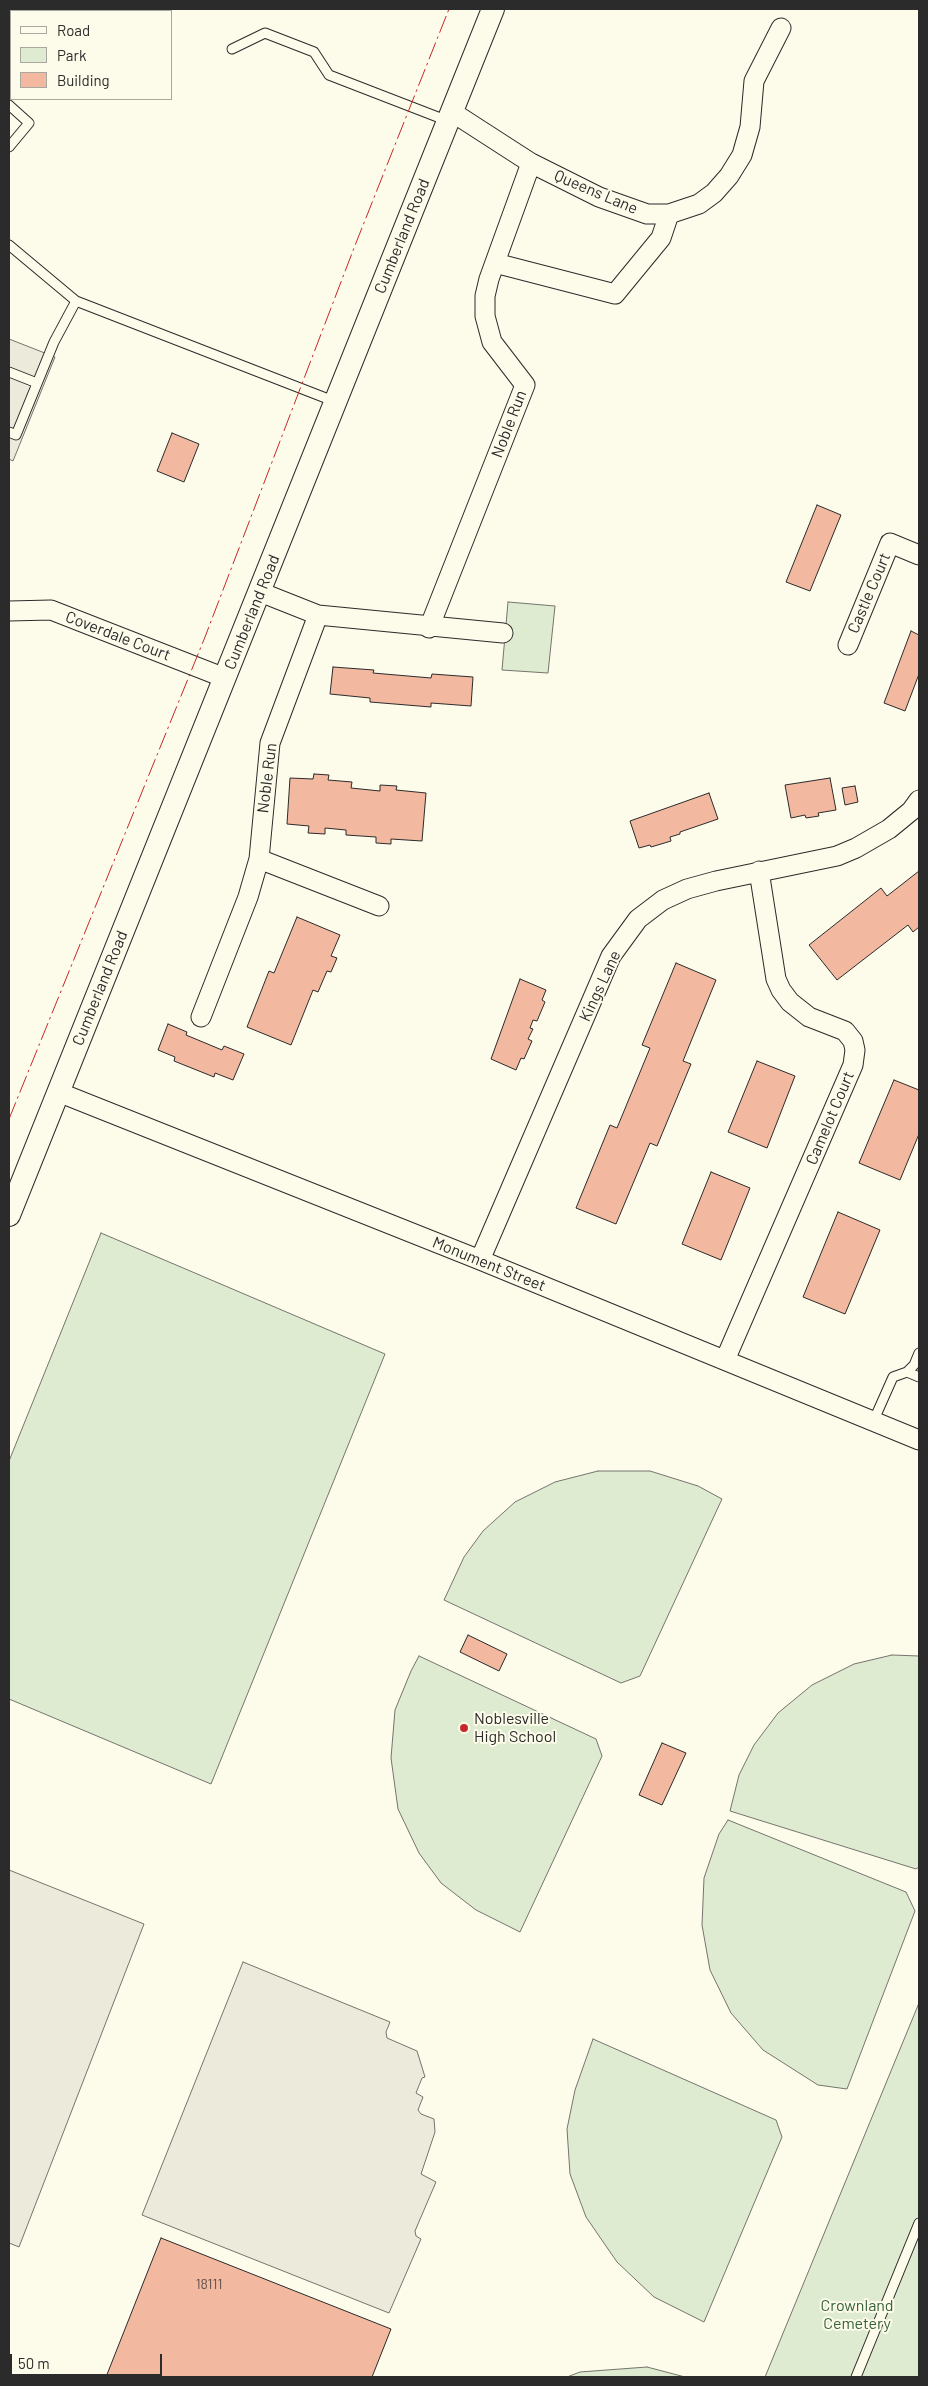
<!DOCTYPE html>
<html>
<head>
<meta charset="utf-8">
<style>
  body { margin:0 }
  #map { position:relative; width:928px; height:2386px; overflow:hidden; background:#fdfbea; font-family:Barlow,sans-serif }
  canvas { display:block }
  .frame { position:absolute; inset:0; border:10px solid #2b2b2b; pointer-events:none }
  .legend { position:absolute; left:10px; top:10px; width:162px; height:90px; box-sizing:border-box; background:#fdfbea; border:1px solid #a9a89e; margin:0; padding:6px 9px; list-style:none; font-size:15px; color:#2b2b2b }
  .legend li { display:flex; align-items:center; gap:10px; height:25px }
  .legend b { width:25px; border:1px solid #a9a89e }
  .scale { position:absolute; left:10px; top:2354px; width:152px; height:22px; box-sizing:border-box; border:2px solid #2b2b2b; border-top:0; padding-left:6px; font-size:15px; line-height:18px; white-space:nowrap; color:#2b2b2b; -webkit-text-stroke:4px #fdfbea; paint-order:stroke }
</style>
</head>
<body>
<div id="map">
<canvas width="928" height="2386"></canvas>
<div class="frame"></div>
<ul class="legend">
<li><b style="height:6px;background:#fdfbea"></b>Road</li>
<li><b style="height:14px;background:#deebd1"></b>Park</li>
<li><b style="height:14px;background:#f2b8a0"></b>Building</li>
</ul>
<div class="scale">50 m</div>
</div>
<script>
const c = document.querySelector('canvas').getContext('2d');
c.lineJoin = 'round';
function fill(path, color) { c.fillStyle = color; c.fill(path, 'evenodd'); }
const shape = rows => new Path2D(rows.map(r => 'M' + r).join(''));
function strokePath(path, color, width, dash) { c.strokeStyle = color; c.lineWidth = width; c.lineCap = dash ? 'butt' : 'round'; c.setLineDash(dash || []); c.stroke(path); }
function write(font, color, halo, rows, align = 'center') {
  c.font = font + ' Barlow,sans-serif'; c.lineWidth = 4; c.setLineDash([]); c.textBaseline = 'middle'; c.strokeStyle = halo; c.fillStyle = color; for (const [text, x, y, turn = 0] of rows) {
    c.save(); c.translate(x, y); c.rotate((+turn || 0) * Math.PI / 180); c.textAlign = isNaN(turn) ? turn : align; if (halo) c.strokeText(text, 0, 0); c.fillText(text, 0, 0); c.restore();
  }
}
const green = shape([
  [508,602,555,606,548,673,502,670,508,602],
  [101,1233,385,1354,211,1784,9,1699,9,1461,101,1233],
  [598,1471,650,1471,698,1486,722,1499,640,1676,621,1683,444,1600,464,1557,483,1531,515,1502,555,1482,598,1471],
  [892,1655,919,1656,919,1867,916,1869,730,1811,739,1775,754,1745,778,1713,812,1685,854,1664,892,1655],
  [419,1656,596,1739,602,1756,520,1932,476,1910,441,1883,419,1853,398,1809,391,1758,395,1710,411,1671,419,1656],
  [728,1820,906,1892,915,1911,847,2089,818,2085,763,2050,731,2013,710,1970,702,1925,704,1878,719,1834,728,1820],
  [919,2003,919,2377,765,2377,919,2003],
  [593,2039,776,2120,782,2137,704,2322,654,2297,617,2262,586,2217,570,2174,567,2129,575,2090,593,2039],
  [647,2367,685,2377,567,2377,580,2372,647,2367]
]);
const parking = shape([
  [9,339,55,357,13,461,9,459,9,339],
  [9,1870,144,1924,19,2247,9,2243,9,1870],
  [243,1962,390,2022,386,2032,387,2038,417,2051,425,2077,422,2078,416,2093,423,2097,418,2110,421,2114,434,2119,435,2132,421,2174,436,2182,415,2231,416,2236,421,2239,389,2313,142,2215,243,1962]
]);
const building = shape([
  [172,433,199,444,184,482,157,471,172,433],
  [817,505,841,515,810,591,786,582,817,505],
  [911,631,919,635,919,674,905,711,884,703,911,631],
  [333,667,374,670,373,673,431,678,432,674,473,677,471,706,431,703,431,707,370,702,370,698,330,694,333,667],
  [314,774,329,775,328,780,352,782,351,788,380,791,380,785,397,786,396,790,426,793,422,841,391,839,391,844,376,843,376,837,346,835,346,830,325,828,325,834,308,833,309,826,287,824,290,778,313,779,314,774],
  [830,778,836,810,818,813,819,816,806,818,805,815,791,818,785,785,830,778],
  [855,786,858,802,845,805,842,788,855,786],
  [709,793,718,819,680,832,680,834,670,837,671,841,651,847,650,845,639,848,630,821,709,793],
  [919,871,919,927,913,932,908,925,837,980,809,945,881,888,887,896,919,871],
  [297,917,340,935,331,956,337,958,331,972,327,971,318,992,313,990,291,1045,247,1027,269,971,274,973,297,917],
  [676,963,716,980,683,1061,691,1064,657,1146,650,1143,616,1224,576,1208,610,1125,617,1128,650,1048,642,1045,676,963],
  [520,979,546,990,542,1000,545,1002,537,1021,533,1020,530,1028,533,1029,528,1039,532,1041,524,1059,521,1058,516,1070,491,1059,520,979],
  [168,1024,187,1032,186,1035,222,1050,224,1046,244,1054,233,1080,215,1073,214,1077,174,1061,175,1057,158,1050,168,1024],
  [757,1061,795,1076,767,1148,728,1132,757,1061],
  [894,1080,919,1090,919,1134,900,1180,859,1163,894,1080],
  [711,1172,750,1188,721,1260,682,1244,711,1172],
  [838,1212,880,1230,845,1314,803,1297,838,1212],
  [468,1635,507,1654,499,1671,460,1652,468,1635],
  [662,1743,686,1753,662,1805,639,1795,662,1743],
  [161,2238,391,2329,372,2377,106,2377,161,2238]
]);
const service = shape([
  [232,49,265,33,314,52,329,75,448,121],
  [9,105,29,123,9,147],
  [9,245,76,301,336,402],
  [9,372,37,383],
  [9,432,16,435,54,342,76,301],
  [907,1372,919,1377],
  [873,1422,893,1377,907,1372,914,1365,919,1353],
  [856,2377,919,2223]
]);
const minor = shape([
  [452,112,531,163,599,197,647,214,669,214,699,204,714,193,729,176,742,155,750,127,754,81,781,28],
  [495,263,615,294,661,238,669,214],
  [260,592,318,615,503,633],
  [9,611,51,610,225,678],
  [429,628,525,385,492,342,485,316,485,296,489,279,531,163],
  [848,645,890,543,919,555],
  [259,859,379,906],
  [201,1017,248,897,259,859,270,743,318,615],
  [58,1092,480,1260,919,1440],
  [480,1260,611,956,638,919,663,900,687,889,716,881,837,856,856,848,889,829,911,811,919,800],
  [725,1360,853,1065,855,1050,853,1041,845,1031,809,1017,790,1002,781,990,776,979,759,871]
]);
const tertiary = shape([
  [9,1215,493,9]
]);
const power = shape([
  [9,1119,205,637,354,248,449,9]
]);
const markers = [
  [464,1728,5,"#c62828"]
];
const numberNames = [
  ["18111",209,2284]
];
const streetNames = [
  ["Queens Lane",596,192,23],
  ["Cumberland Road",402,236,-68],
  ["Noble Run",509,424,-69],
  ["Castle Court",869,593,-67],
  ["Cumberland Road",252,612,-68],
  ["Coverdale Court",118,636,21],
  ["Noble Run",267,778,-83],
  ["Kings Lane",600,986,-65],
  ["Cumberland Road",100,988,-68],
  ["Camelot Court",830,1118,-67],
  ["Monument Street",489,1264,22]
];
const poiNames = [
  ["Noblesville",474,1719],
  ["High School",474,1737]
];
const parkNames = [
  ["Crownland",857,2306],
  ["Cemetery",857,2324]
];
fill(green, '#deebd1');
strokePath(green, '#74746e', 1);
fill(parking, '#eceadb');
strokePath(parking, '#74746e', 1);
fill(building, '#f2b8a0');
strokePath(building, '#2b2b2b', 1);
strokePath(service, '#2b2b2b', 11);
strokePath(minor, '#2b2b2b', 21);
strokePath(tertiary, '#2b2b2b', 24);
strokePath(service, '#fdfbea', 9);
strokePath(minor, '#fdfbea', 19);
strokePath(tertiary, '#fdfbea', 22);
strokePath(power, '#c62828', 1, [18, 4, 2.5, 4]);
for (const [x, y, r, color] of markers) { const dot = new Path2D(); dot.arc(x, y, r, 0, 2 * Math.PI); c.fillStyle = color; c.fill(dot); strokePath(dot, '#fdfbea', 2); }
write('14px', '#5d4e48', null, numberNames);
write('16px', '#2b2b2b', '#fdfbea', streetNames);
write('16px', '#2b2b2b', '#fdfbea', poiNames, 'left');
write('16px', '#34623c', '#fdfbea', parkNames);
</script>
</body>
</html>
